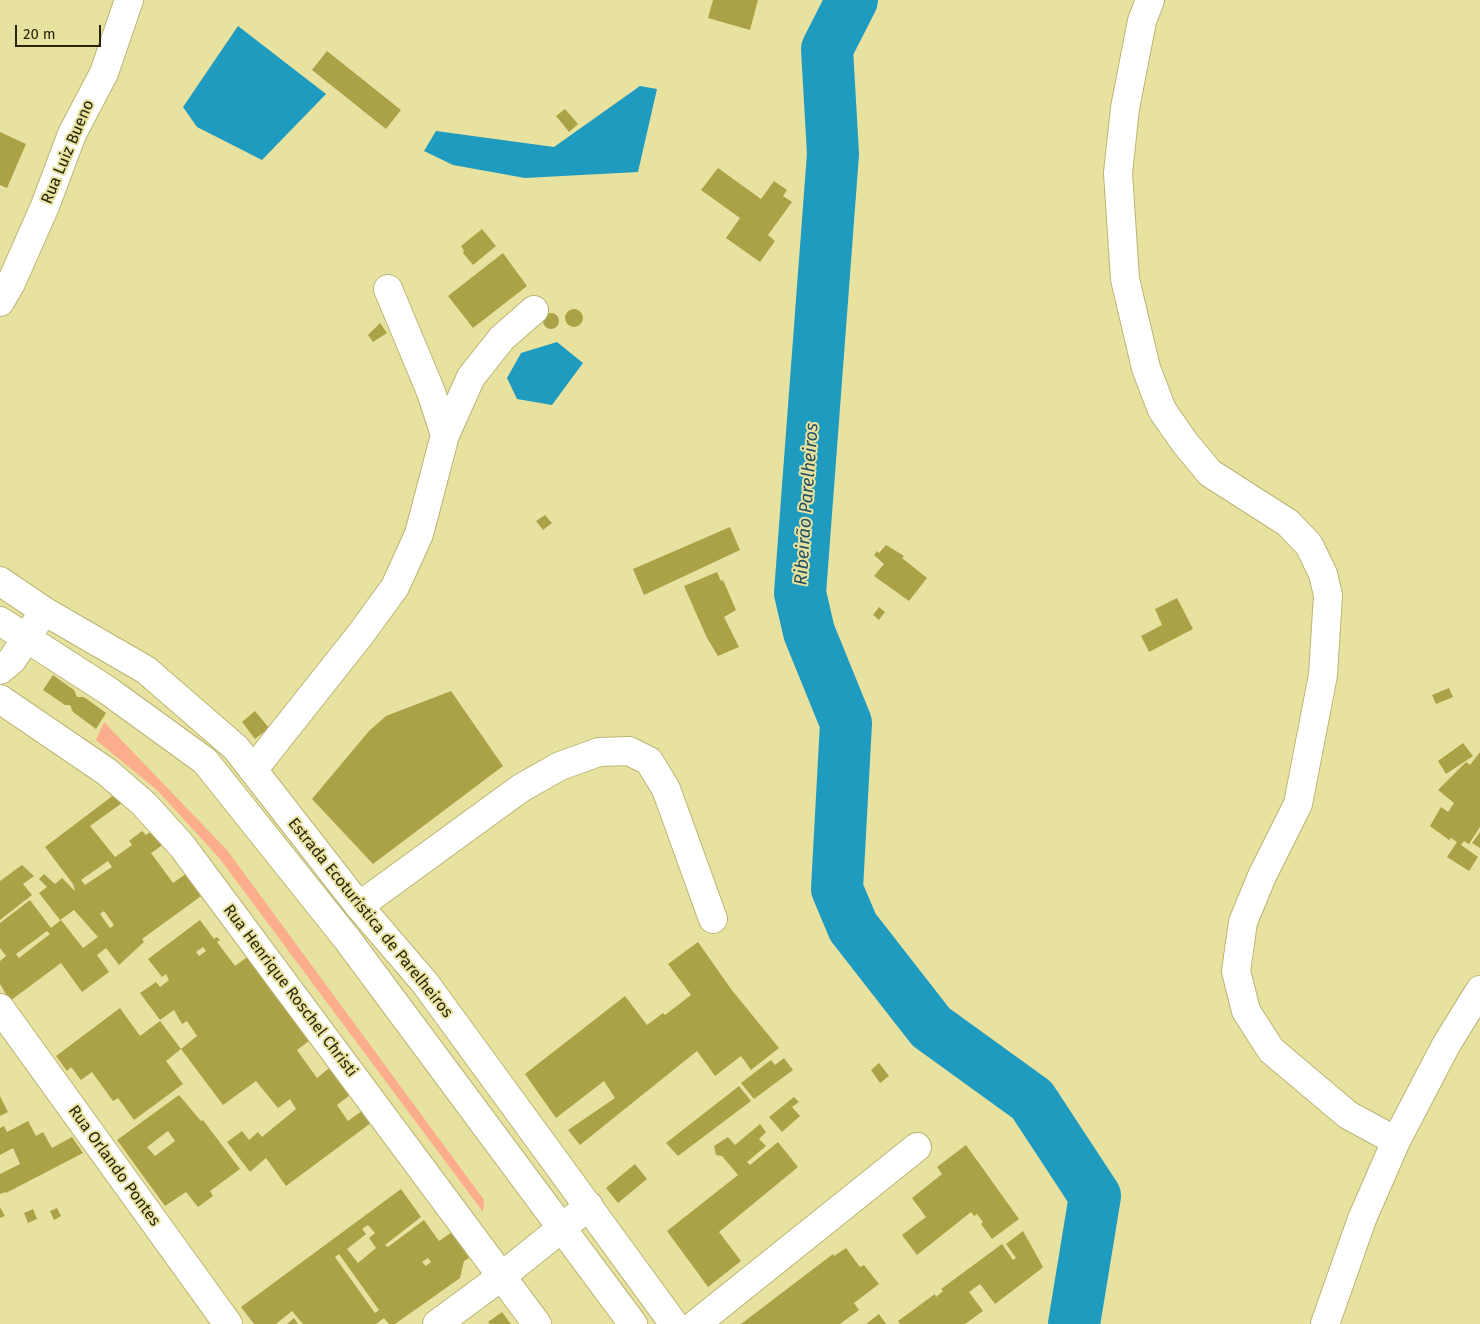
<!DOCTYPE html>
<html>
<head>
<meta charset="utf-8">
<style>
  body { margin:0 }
  #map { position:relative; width:1480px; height:1324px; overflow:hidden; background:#e8e2a0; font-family:"Fira Sans",sans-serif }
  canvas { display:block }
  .scale { position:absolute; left:15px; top:25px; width:86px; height:22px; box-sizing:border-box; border:2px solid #28250b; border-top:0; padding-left:6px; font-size:15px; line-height:18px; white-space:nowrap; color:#28250b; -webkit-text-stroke:4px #e8e2a0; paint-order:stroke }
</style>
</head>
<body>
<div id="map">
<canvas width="1480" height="1324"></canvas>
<div class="scale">20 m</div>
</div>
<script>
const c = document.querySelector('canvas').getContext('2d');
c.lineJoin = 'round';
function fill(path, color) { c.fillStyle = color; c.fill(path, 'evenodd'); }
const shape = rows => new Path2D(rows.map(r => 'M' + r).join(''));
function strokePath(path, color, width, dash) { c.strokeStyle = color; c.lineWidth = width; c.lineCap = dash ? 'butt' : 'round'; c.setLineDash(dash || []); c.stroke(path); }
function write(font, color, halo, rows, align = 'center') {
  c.font = font + ' "Fira Sans",sans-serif'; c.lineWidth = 4; c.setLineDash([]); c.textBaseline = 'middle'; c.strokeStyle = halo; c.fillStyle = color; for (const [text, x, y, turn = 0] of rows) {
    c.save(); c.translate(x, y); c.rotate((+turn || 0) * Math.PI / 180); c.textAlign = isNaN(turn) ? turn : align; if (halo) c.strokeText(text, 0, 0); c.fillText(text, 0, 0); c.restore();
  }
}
const green = shape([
  [104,722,227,850,484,1200,483,1212,220,859,157,790,96,740]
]);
const water = shape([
  [238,26,326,94,262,160,197,127,183,107],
  [640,86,657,89,638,172,525,178,453,165,424,151,436,131,554,147],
  [557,342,583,363,552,405,517,399,507,378,521,353]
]);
const river = shape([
  [852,0,827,49,833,154,800,593,809,632,846,723,837,889,853,927,931,1027,1032,1100,1095,1196,1074,1324]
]);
const building = shape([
  [713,0,758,0,750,30,708,18],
  [327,51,401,110,386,129,312,70],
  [565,109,578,124,569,132,556,116],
  [0,132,26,144,7,188,0,185],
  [718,168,761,199,774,181,787,190,783,196,792,202,768,235,775,241,760,262,726,238,740,218,701,190],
  [482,229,496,246,473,265,463,253,464,251,461,246],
  [503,253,527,286,473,328,448,296],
  '565 318a9 9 0 1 1 18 0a9 9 0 1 1-18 0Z',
  '543 321a8 8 0 1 1 16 0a8 8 0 1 1-16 0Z',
  [380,323,387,333,373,342,368,335],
  [545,515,552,523,543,530,536,521],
  [730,527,740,550,644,595,633,569],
  [886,545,904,556,902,558,927,578,909,601,874,576,884,564,874,555,877,551,879,553],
  [717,572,721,581,723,580,736,610,724,617,739,647,718,656,707,638,684,586],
  [1177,598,1193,629,1149,652,1141,636,1162,625,1155,609],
  [879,607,885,612,879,620,873,615],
  [53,675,74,690,77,697,84,697,106,713,96,729,73,712,70,705,65,705,43,690],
  [1449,688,1453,697,1436,704,1432,695],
  [451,691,503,766,373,864,312,799,369,731,386,716],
  [255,711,269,728,255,739,242,722],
  [1463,743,1473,756,1446,774,1438,761],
  [1480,752,1480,827,1469,844,1464,841,1461,845,1478,857,1469,871,1447,857,1457,842,1451,838,1449,840,1430,826,1441,807,1448,812,1454,803,1438,790,1466,762,1470,765],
  [115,794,122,803,90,826,115,857,132,845,129,841,142,831,146,835,153,830,164,844,151,853,173,883,187,873,204,894,142,939,144,942,119,965,106,948,97,955,109,972,82,992,61,963,10,1001,0,984,0,961,6,956,0,948,0,923,30,900,51,928,61,920,83,948,98,937,74,910,60,920,39,893,47,887,39,879,44,874,55,884,62,878,75,891,73,884,45,847],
  [108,861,112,867,85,885,81,880],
  [104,911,114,925,110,928,100,914],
  [47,931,50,934,19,958,16,954],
  [1480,832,1480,848,1472,843],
  [22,865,34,876,23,884,32,895,0,920,0,881],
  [200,920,214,939,217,937,220,940,217,942,235,966,250,955,313,1038,297,1050,317,1078,333,1065,354,1092,337,1105,348,1121,366,1108,375,1120,286,1186,266,1158,250,1172,227,1142,242,1131,249,1140,258,1132,262,1137,296,1109,290,1099,278,1108,256,1081,223,1105,181,1049,166,1061,183,1084,134,1120,118,1098,113,1101,92,1072,81,1080,71,1067,67,1071,56,1056,120,1008,140,1036,160,1021,181,1049,197,1036,187,1021,182,1024,174,1010,160,1020,140,993,156,982,160,987,169,980,166,974,162,977,148,959],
  [203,947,206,951,199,956,196,952],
  [698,942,731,989,779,1048,751,1070,741,1056,715,1076,697,1051,580,1145,568,1130,615,1098,604,1081,556,1118,525,1074,625,996,647,1025,663,1013,665,1015,691,995,668,964],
  [784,1058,793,1070,754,1099,741,1083,771,1060,775,1065],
  [879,1063,889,1076,880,1083,871,1070],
  [739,1086,751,1101,678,1156,666,1143],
  [179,1095,201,1121,203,1120,240,1169,210,1191,213,1196,198,1207,186,1192,165,1206,117,1140],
  [168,1131,175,1141,155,1156,147,1147],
  [0,1096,8,1112,0,1116],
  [794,1097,799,1102,792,1107,800,1116,782,1132,769,1117],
  [28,1121,36,1136,43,1132,52,1148,72,1137,83,1153,6,1193,5,1192,0,1194,0,1174,20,1164,13,1148,0,1155,0,1128,4,1126,7,1132],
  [760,1124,766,1132,759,1139,766,1146,747,1162,750,1165,778,1142,798,1167,719,1232,741,1261,708,1287,667,1231,738,1175,722,1156,716,1155,714,1146,728,1137,735,1145],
  [966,1145,1019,1219,992,1239,981,1224,983,1222,977,1214,974,1216,971,1212,917,1255,902,1235,926,1217,912,1198,942,1174,937,1167],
  [635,1164,647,1179,618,1203,606,1188],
  [401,1189,421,1217,385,1245,388,1247,424,1220,439,1241,452,1232,469,1258,464,1261,460,1278,395,1324,389,1324,384,1318,376,1324,303,1324,292,1311,276,1324,254,1324,241,1307],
  [368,1225,375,1233,369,1238,376,1248,358,1263,347,1249,366,1234,362,1229],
  [339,1254,379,1310,375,1313,335,1257],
  [428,1258,431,1262,426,1266,422,1262],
  [0,1207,5,1216,0,1218],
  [57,1208,61,1216,54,1220,50,1211],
  [33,1209,37,1219,28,1223,24,1213],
  [1023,1231,1043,1267,1041,1269,995,1304,980,1284,969,1292,983,1311,965,1324,900,1324,898,1321,935,1294,936,1297,943,1291,941,1289,1002,1244,1013,1260,1016,1258,1006,1244],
  [846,1248,860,1267,864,1265,879,1284,854,1303,859,1310,840,1324,741,1324,833,1254,834,1256],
  [502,1312,511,1324,490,1324,488,1322],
  [879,1314,886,1324,866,1324],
  [294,1318,298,1324,287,1324]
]);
const minor = shape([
  [1150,0,1142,21,1125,108,1118,173,1125,279,1146,368,1162,410,1185,443,1210,473,1288,523,1309,545,1323,574,1328,595,1323,675,1298,804,1262,876,1243,922,1236,971,1246,1011,1271,1050,1348,1115,1396,1141],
  [388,289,431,392,445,435],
  [0,302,11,283,45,206,72,134,104,73,129,0],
  [0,670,12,660,44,611],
  [0,699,107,772,144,804,182,846,537,1324],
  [253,770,360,635,395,587,419,534,445,435,471,377,502,338,534,310],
  [359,906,521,788,560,766,599,752,629,751,649,761,666,789,713,919],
  [0,1008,228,1324],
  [437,1324,502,1276,589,1206],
  [696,1324,917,1147],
  [1325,1324,1362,1219,1396,1141,1446,1045,1480,990]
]);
const major = shape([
  [0,581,44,611,146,670,236,748,359,906,425,983,674,1324],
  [0,621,107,690,205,761,347,939,633,1324]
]);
const streetNames = [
  ["Rua Luiz Bueno",68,152,-67],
  ["Estrada Ecoturistica de Parelheiros",370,918,51],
  ["Rua Henrique Roschel Christi",290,991,53],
  ["Rua Orlando Pontes",114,1166,54]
];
const waterNames = [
  ["Ribeirão Parelheiros",807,504,-86]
];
fill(green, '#fcad8c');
fill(water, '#209bc0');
strokePath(river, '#209bc0', 52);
fill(building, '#aba247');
strokePath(minor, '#bbb575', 30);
strokePath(major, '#bbb575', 30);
strokePath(minor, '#fff', 28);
strokePath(major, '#fff', 28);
write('16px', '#28250b', '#e8e2a0', streetNames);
write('italic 18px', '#245263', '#e8e2a0', waterNames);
</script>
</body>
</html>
